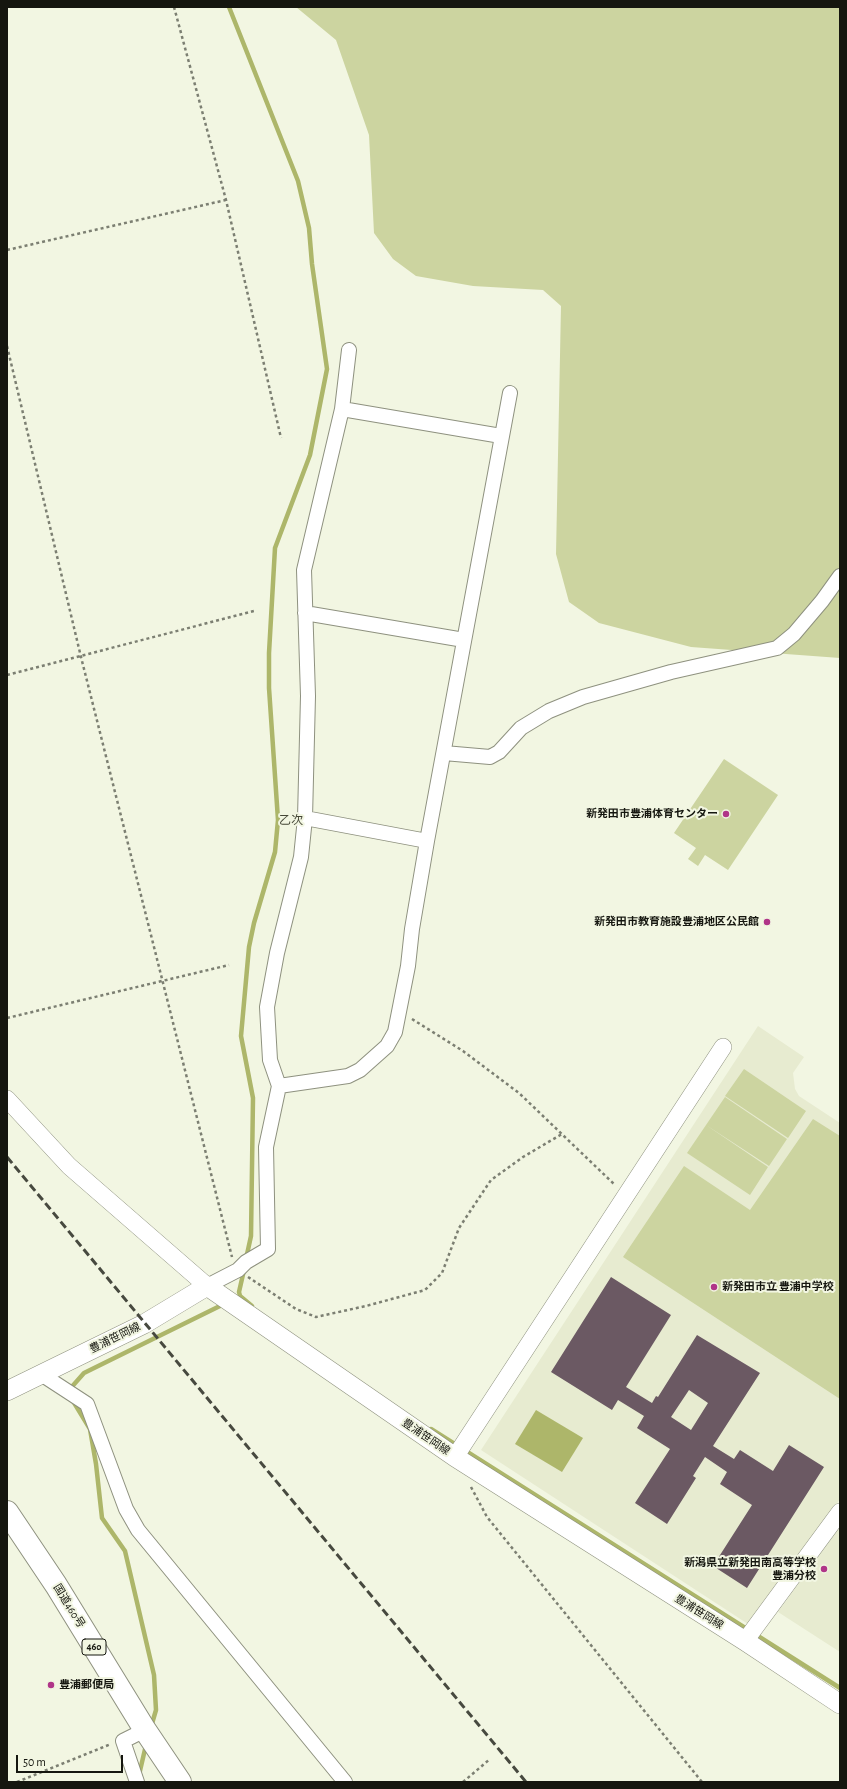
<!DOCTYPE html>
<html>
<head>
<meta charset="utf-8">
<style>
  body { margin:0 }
  #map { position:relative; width:847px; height:1789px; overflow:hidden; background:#f2f6e2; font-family:"Alegreya Sans",sans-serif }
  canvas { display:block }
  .frame { position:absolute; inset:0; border:8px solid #15160f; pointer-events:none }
  .scale { position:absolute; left:16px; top:1755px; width:107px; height:18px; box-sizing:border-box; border:2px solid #15160f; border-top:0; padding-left:5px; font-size:12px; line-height:14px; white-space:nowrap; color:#15160f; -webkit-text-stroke:3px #f2f6e2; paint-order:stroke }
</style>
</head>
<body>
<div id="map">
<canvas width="847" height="1789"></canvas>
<div class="frame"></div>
<div class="scale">50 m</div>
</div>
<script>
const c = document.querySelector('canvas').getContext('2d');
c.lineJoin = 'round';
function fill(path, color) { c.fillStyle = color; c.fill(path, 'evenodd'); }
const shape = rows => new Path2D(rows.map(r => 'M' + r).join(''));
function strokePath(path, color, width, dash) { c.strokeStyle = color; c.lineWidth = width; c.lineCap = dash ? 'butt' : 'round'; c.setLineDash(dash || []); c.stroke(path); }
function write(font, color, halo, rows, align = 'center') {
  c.font = font + ' "Alegreya Sans","Noto Sans JP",sans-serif'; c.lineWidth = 4; c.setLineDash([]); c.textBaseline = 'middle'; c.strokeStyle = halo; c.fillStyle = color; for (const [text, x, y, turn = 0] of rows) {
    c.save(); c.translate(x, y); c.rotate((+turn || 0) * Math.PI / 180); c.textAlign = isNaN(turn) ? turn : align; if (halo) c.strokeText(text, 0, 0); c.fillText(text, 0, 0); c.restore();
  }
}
const built = shape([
  [758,1026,804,1057,793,1073,795,1089,799,1096,840,1123,840,1499,748,1624,481,1450],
  [840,1527,840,1652,778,1612]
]);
const green = shape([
  [296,7,840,7,840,658,691,647,599,623,569,602,556,554,561,306,543,290,473,286,416,276,393,259,374,233,369,135,336,40],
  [724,759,778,795,728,870,705,855,698,866,688,859,696,848,674,833],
  [744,1069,806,1111,788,1138,725,1096],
  [725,1097,787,1139,769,1166,706,1125],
  [813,1119,840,1136,840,1399,623,1257,684,1166,750,1210],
  [706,1125,768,1167,750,1195,687,1153]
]);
const water = shape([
  [536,1410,583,1438,562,1472,515,1444]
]);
const stream = shape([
  [229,7,298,181,309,228,312,264,327,369,310,455,275,548,269,653,269,688,278,820,275,852,254,923,249,947,241,1036,253,1098,251,1236,246,1259],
  [244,1270,239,1292,240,1296,252,1306],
  [69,1390,84,1373,224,1304],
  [73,1401,90,1429,96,1464,102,1518,125,1551,154,1675,156,1710,151,1727],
  [431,1429,840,1688],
  [139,1775,146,1745]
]);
const building = shape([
  [611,1277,671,1315,626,1387,652,1403,656,1396,658,1397,697,1335,760,1373,713,1446,734,1459,740,1450,773,1471,789,1445,824,1467,747,1588,713,1566,752,1505,720,1484,727,1472,705,1457,693,1476,696,1478,667,1524,635,1503,670,1449,637,1428,644,1416,618,1400,612,1410,551,1372],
  [689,1390,708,1403,691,1430,671,1417]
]);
const path = shape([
  [174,7,226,200,281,438],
  [7,250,226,200],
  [7,346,81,657,232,1257],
  [7,675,254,611],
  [7,1018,229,965],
  [412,1019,463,1051,519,1093,615,1185],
  [248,1277,296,1309,316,1317,366,1306,425,1290,442,1273,459,1228,491,1180,523,1157,562,1134],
  [471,1487,487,1517,702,1782],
  [17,1782,111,1744],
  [463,1782,490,1759]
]);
const minor = shape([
  [342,409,501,436],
  [305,613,464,640],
  [444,753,490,757,499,752,521,728,549,711,583,697,671,672,777,648,794,634,822,601,840,576],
  [305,818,427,841],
  [279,1086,348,1076,360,1070,387,1046,395,1032,408,966,412,929,427,841,510,393],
  [207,1286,238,1270,246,1262,268,1249,266,1147,279,1086,270,1060,267,1007,277,953,301,857,305,818,308,696,304,570,342,409,349,350],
  [41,1374,87,1404,126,1509,138,1530,345,1782],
  [137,1782,123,1741,145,1730]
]);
const tertiary = shape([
  [7,1099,69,1166,207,1286],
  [455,1457,723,1047],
  [745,1641,840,1512]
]);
const secondary = shape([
  [7,1391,144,1324,207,1286,455,1457,745,1641,840,1704]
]);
const trunk = shape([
  [7,1512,56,1585,145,1730,180,1782]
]);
const rail = shape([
  [7,1157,526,1782]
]);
const markers = [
  [726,814,4,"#b03588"],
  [767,922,4,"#b03588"],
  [714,1287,4,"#b03588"],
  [824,1569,4,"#b03588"],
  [51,1685,4,"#b03588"]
];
const shields = [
  [94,1647,24]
];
const shieldNames = [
  ["460",94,1647]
];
const poiNames = [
  ["新発田市豊浦体育センター",718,814],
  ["新発田市教育施設豊浦地区公民館",759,922],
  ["新発田市立 豊浦中学校",722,1287,"left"],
  ["新潟県立新発田南高等学校",816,1563],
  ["豊浦分校",816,1576],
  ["豊浦郵便局",59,1685,"left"]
];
const streetNames = [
  ["豊浦笹岡線",115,1338,-26],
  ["豊浦笹岡線",426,1437,34],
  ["国道460号",69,1606,58],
  ["豊浦笹岡線",699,1612,32]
];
const neighbourhoodNames = [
  ["乙次",291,820]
];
fill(built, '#e7ebd0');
fill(green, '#ccd4a0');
fill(water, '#adb66a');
strokePath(stream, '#adb66a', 4.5);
fill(building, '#6b5963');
strokePath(minor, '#8e917f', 16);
strokePath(tertiary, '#8e917f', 18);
strokePath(secondary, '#8e917f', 20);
strokePath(trunk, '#8e917f', 24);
strokePath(path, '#7c7f72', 2.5, [3, 3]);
strokePath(minor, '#fff', 14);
strokePath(tertiary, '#fff', 17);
strokePath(secondary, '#fff', 19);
strokePath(trunk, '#fff', 22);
strokePath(rail, '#47493f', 3, [8, 4]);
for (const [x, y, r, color] of markers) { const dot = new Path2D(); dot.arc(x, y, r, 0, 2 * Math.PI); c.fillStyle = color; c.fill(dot); strokePath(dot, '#f2f6e2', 1.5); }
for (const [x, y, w] of shields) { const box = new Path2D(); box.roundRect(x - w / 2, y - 8, w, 16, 3); c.fillStyle = '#f2f6e2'; c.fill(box); strokePath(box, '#15160f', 1); }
write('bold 10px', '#15160f', null, shieldNames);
write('bold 11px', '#15160f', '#f2f6e2', poiNames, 'right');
write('11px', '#15160f', '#f2f6e2', streetNames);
write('12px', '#454737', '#f2f6e2', neighbourhoodNames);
</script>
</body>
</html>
